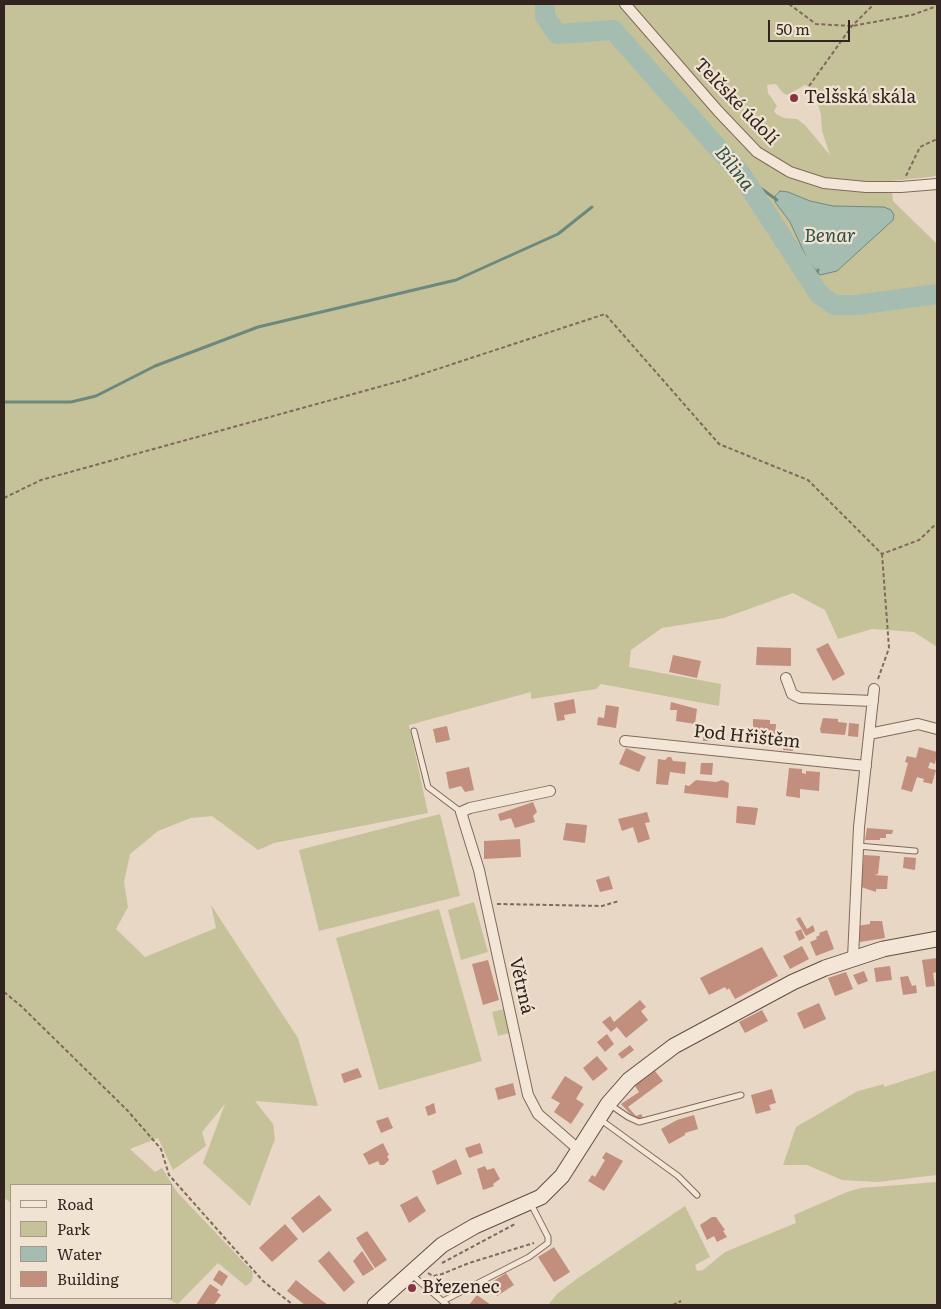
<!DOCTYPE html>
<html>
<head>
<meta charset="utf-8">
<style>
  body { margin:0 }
  #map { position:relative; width:941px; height:1309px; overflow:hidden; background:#e8d7c4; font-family:Literata,serif }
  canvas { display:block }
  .frame { position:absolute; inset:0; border:5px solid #32251f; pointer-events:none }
  .legend { position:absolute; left:10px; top:1184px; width:162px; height:115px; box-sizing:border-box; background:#f1e3d2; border:1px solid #a5978a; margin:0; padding:6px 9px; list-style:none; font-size:15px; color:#32251f }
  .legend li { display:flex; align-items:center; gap:10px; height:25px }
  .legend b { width:25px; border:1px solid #a5978a }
  .scale { position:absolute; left:768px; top:20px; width:82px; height:22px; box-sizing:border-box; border:2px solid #32251f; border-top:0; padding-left:6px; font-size:15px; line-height:18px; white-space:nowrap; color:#32251f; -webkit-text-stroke:4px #f1e3d2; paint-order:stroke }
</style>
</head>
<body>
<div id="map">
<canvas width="941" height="1309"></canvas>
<div class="frame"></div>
<ul class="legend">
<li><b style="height:6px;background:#f4e6d6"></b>Road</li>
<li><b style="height:14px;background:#c5c299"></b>Park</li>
<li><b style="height:14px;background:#a5bcb1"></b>Water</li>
<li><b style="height:14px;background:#c28e7e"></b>Building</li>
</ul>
<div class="scale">50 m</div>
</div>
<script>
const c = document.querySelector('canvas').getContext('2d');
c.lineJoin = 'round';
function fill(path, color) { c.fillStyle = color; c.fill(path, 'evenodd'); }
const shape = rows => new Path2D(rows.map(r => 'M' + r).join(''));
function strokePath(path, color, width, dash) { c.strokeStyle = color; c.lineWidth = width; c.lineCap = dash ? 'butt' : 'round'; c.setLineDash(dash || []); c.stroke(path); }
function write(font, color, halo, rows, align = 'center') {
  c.font = font + ' Literata,serif'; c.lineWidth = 4.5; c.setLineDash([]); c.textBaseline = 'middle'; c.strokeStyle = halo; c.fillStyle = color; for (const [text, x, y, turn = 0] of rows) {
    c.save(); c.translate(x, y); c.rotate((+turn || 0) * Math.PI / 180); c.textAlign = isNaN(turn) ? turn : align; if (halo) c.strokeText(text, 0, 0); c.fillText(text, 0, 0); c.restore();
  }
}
const green = shape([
  [4,4,937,4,937,176,891,181,893,201,937,244,937,647,914,632,872,629,838,639,825,610,793,593,724,618,662,628,631,650,629,667,721,684,719,706,601,684,596,689,531,699,531,692,409,725,428,813,274,843,258,850,212,816,191,818,158,831,130,854,124,882,128,907,116,929,145,957,216,928,211,905,298,1038,318,1106,255,1101,273,1124,275,1139,250,1206,203,1163,225,1104,202,1132,206,1146,173,1170,158,1138,130,1149,155,1172,162,1168,177,1192,253,1272,252,1281,246,1286,218,1263,178,1304,166,1298,171,1298,171,1185,11,1185,11,1203,4,1198],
  [776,84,782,92,787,95,805,85,814,89,821,115,822,131,830,155,805,125,797,119,784,118,776,114,774,111,777,106,768,93,767,85],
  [780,191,788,192,810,201,833,206,884,207,820,274,808,261,790,222,775,202,775,195],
  [440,814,460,896,319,931,299,850],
  [474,902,488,952,461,960,448,910],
  [439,909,482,1061,379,1090,336,938],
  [504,1009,509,1033,498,1036,492,1012],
  [937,1070,937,1175,878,1182,842,1180,807,1165,783,1165,796,1127,858,1091,884,1084,884,1087],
  [937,1182,937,1305,548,1305,557,1294,578,1278,685,1206,710,1257,695,1265,697,1271,703,1270,725,1252,796,1223,794,1215,847,1192,861,1188]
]);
const water = shape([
  [780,191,788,192,810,201,833,206,884,207,891,210,894,215,893,220,837,271,820,275,808,261,790,222,775,202,775,196,780,191]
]);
const stream = shape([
  [741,174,777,200],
  [812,284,818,270],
  [4,402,71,402,96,396,155,366,258,327,456,280,558,234,592,207]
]);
const river = shape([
  [545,4,545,16,557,34,613,30,741,174,819,294,834,305,856,305,937,294]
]);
const building = shape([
  [828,643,845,674,833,681,816,649],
  [757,647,791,648,791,666,756,665],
  [673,655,701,661,697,678,669,672],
  [574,699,576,713,564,715,565,720,557,721,554,703],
  [671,702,697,709,695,724,676,721,677,710,670,710],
  [606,705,619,707,616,728,597,725,598,717,604,718],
  [823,718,838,719,838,722,847,723,845,735,821,733,820,729],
  [753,719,770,720,770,724,776,724,775,736,753,735],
  [849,723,859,724,858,737,848,736],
  [447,726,450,740,436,743,433,729],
  [704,728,712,728,711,741,703,741],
  [784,737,794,738,793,751,783,750],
  [919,747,937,752,935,764,930,762,928,768,936,770,932,784,923,782,924,779,917,777,912,792,901,789,908,763,905,762,907,756,916,758],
  [626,748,646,757,639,772,619,764],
  [668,757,671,757,673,761,686,762,685,774,670,772,668,785,656,784,658,759,665,760],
  [701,763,713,763,712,775,700,774],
  [469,767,474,790,465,792,461,786,449,789,446,772],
  [789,768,802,769,802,773,806,774,806,771,820,772,819,791,800,789,800,798,786,796],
  [696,780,716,782,722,780,729,783,728,798,684,793,685,785,689,786],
  [533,802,537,812,533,816,535,822,515,828,511,818,500,821,498,814],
  [737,806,758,808,755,825,736,823],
  [647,812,650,822,645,823,650,839,638,843,633,827,622,831,618,819],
  [566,823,587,825,585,843,563,840],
  [867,828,893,830,892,834,886,834,886,838,880,838,880,840,865,840],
  [520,839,521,857,484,859,484,841],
  [864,855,880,856,878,874,874,875,888,876,887,889,876,889,876,892,861,887],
  [904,857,916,858,915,870,903,868],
  [609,876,613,889,600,892,596,880],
  [800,917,807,929,813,925,815,931,806,936,796,919],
  [870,921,882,921,885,938,860,942,857,926,870,924],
  [801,929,805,938,799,941,795,932],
  [827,930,834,949,816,956,810,942,817,939,816,937,820,935,819,933],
  [802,946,809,959,790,969,783,956],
  [762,947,778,976,735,999,729,988,727,990,725,987,709,995,700,978],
  [937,958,937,972,933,973,935,986,926,987,922,960],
  [488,960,499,1000,483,1005,472,964],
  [890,966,892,980,876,982,874,968],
  [864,971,868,981,858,985,853,975],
  [846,972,853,989,835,996,828,978],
  [908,976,912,986,916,985,917,993,903,995,900,977],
  [640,1000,646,1007,641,1011,648,1020,626,1038,617,1027,611,1032,602,1022,610,1016,614,1022],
  [819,1003,826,1019,804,1029,797,1013],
  [762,1010,768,1021,745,1033,739,1022],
  [607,1034,614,1044,605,1052,597,1042],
  [630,1045,634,1050,622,1059,618,1054],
  [597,1056,608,1069,593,1081,583,1068],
  [358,1068,362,1077,344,1083,341,1074],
  [655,1071,663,1081,628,1107,636,1116,641,1114,643,1117,636,1120,621,1104,639,1092,635,1086],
  [565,1076,583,1087,576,1099,584,1104,571,1124,554,1112,560,1103,551,1098],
  [513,1083,516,1095,498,1100,495,1088],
  [772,1089,776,1103,769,1105,771,1110,756,1114,751,1095],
  [434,1103,436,1113,428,1116,425,1107],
  [694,1115,698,1129,685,1133,685,1135,669,1144,661,1129,677,1120],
  [388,1117,393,1128,381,1133,376,1121],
  [383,1143,389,1155,387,1156,389,1160,384,1165,380,1165,378,1161,369,1165,363,1154],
  [480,1143,483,1153,469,1158,465,1148],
  [606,1152,623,1161,604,1191,588,1181,592,1175,595,1177,605,1160,602,1158],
  [456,1159,462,1174,437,1185,432,1171],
  [485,1166,487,1170,494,1168,500,1179,493,1184,494,1186,483,1190,477,1169],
  [319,1195,332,1210,303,1233,291,1218],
  [417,1196,426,1211,409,1223,400,1205],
  [712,1217,716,1217,725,1230,723,1231,727,1237,717,1242,714,1236,707,1240,700,1225],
  [285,1224,298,1239,272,1262,259,1248],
  [367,1231,387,1260,375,1268,356,1238],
  [554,1247,570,1272,554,1282,538,1257],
  [329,1251,355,1282,344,1292,318,1261],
  [362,1251,374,1269,363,1276,353,1261],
  [219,1270,228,1276,222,1286,213,1280],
  [506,1273,514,1285,497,1296,489,1284],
  [296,1280,312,1293,328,1305,305,1305,287,1291],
  [210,1284,219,1290,217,1292,221,1295,214,1305,196,1305],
  [477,1295,491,1305,469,1305]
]);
const path = shape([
  [789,4,816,24,852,26,912,15,937,6],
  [809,86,852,26,874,4],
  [906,176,920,147,937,139],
  [4,498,41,480,404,380,605,314,719,444,808,480,882,554,919,540,937,523],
  [878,679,889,648,882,554],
  [497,904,602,906,619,901],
  [4,992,21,1006,127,1110,161,1149,169,1175,263,1281,293,1305],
  [442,1263,515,1224],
  [428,1273,433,1276,442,1274,469,1263,534,1243],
  [673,1305,681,1301]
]);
const lane = shape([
  [414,731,428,787,461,812],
  [858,846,915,851],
  [609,1104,628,1117,639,1122,741,1095],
  [601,1120,678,1176,697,1195],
  [412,1275,447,1305],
  [443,1301,529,1257,548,1243,548,1237,531,1204]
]);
const street = shape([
  [625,4,718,111,757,152,790,172,824,183,866,187,901,187,937,184],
  [786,678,792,694,800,698,873,701],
  [869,734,918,724,937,729],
  [625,741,866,766],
  [550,791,470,808,461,812,479,870,528,1095,538,1114,578,1149],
  [853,958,859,827,874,689]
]);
const secondary = shape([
  [375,1305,442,1245,475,1226,541,1197,562,1176,608,1104,629,1080,674,1046,793,982,825,968,883,949,937,939]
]);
const markers = [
  [794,98,5,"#893343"],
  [412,1288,5,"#893343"]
];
const poiNames = [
  ["Telšská skála",804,98],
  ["Březenec",422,1288]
];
const streetNames = [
  ["Telčské údolí",736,102,46],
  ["Pod Hřištěm",747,737,6],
  ["Větrná",521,986,77]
];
const waterNames = [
  ["Bílina",734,169,52],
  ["Benar",830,236]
];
fill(green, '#c5c299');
fill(water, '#a5bcb1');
strokePath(water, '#6d897d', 1);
strokePath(stream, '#6d897d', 3);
strokePath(river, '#a5bcb1', 20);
fill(building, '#c28e7e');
strokePath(lane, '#81695c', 7);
strokePath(street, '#81695c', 12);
strokePath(secondary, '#634b40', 17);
strokePath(path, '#81695c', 2, [4, 2.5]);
strokePath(lane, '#f4e6d6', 5);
strokePath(street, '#f4e6d6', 10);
strokePath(secondary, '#f4e6d6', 15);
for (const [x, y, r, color] of markers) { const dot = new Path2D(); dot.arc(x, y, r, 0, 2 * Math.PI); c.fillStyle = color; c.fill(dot); strokePath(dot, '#f1e3d2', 2); }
write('18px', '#32251f', '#f1e3d2', poiNames, 'left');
write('18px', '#32251f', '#f1e3d2', streetNames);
write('italic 19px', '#305149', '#f1e3d2', waterNames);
</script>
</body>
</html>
